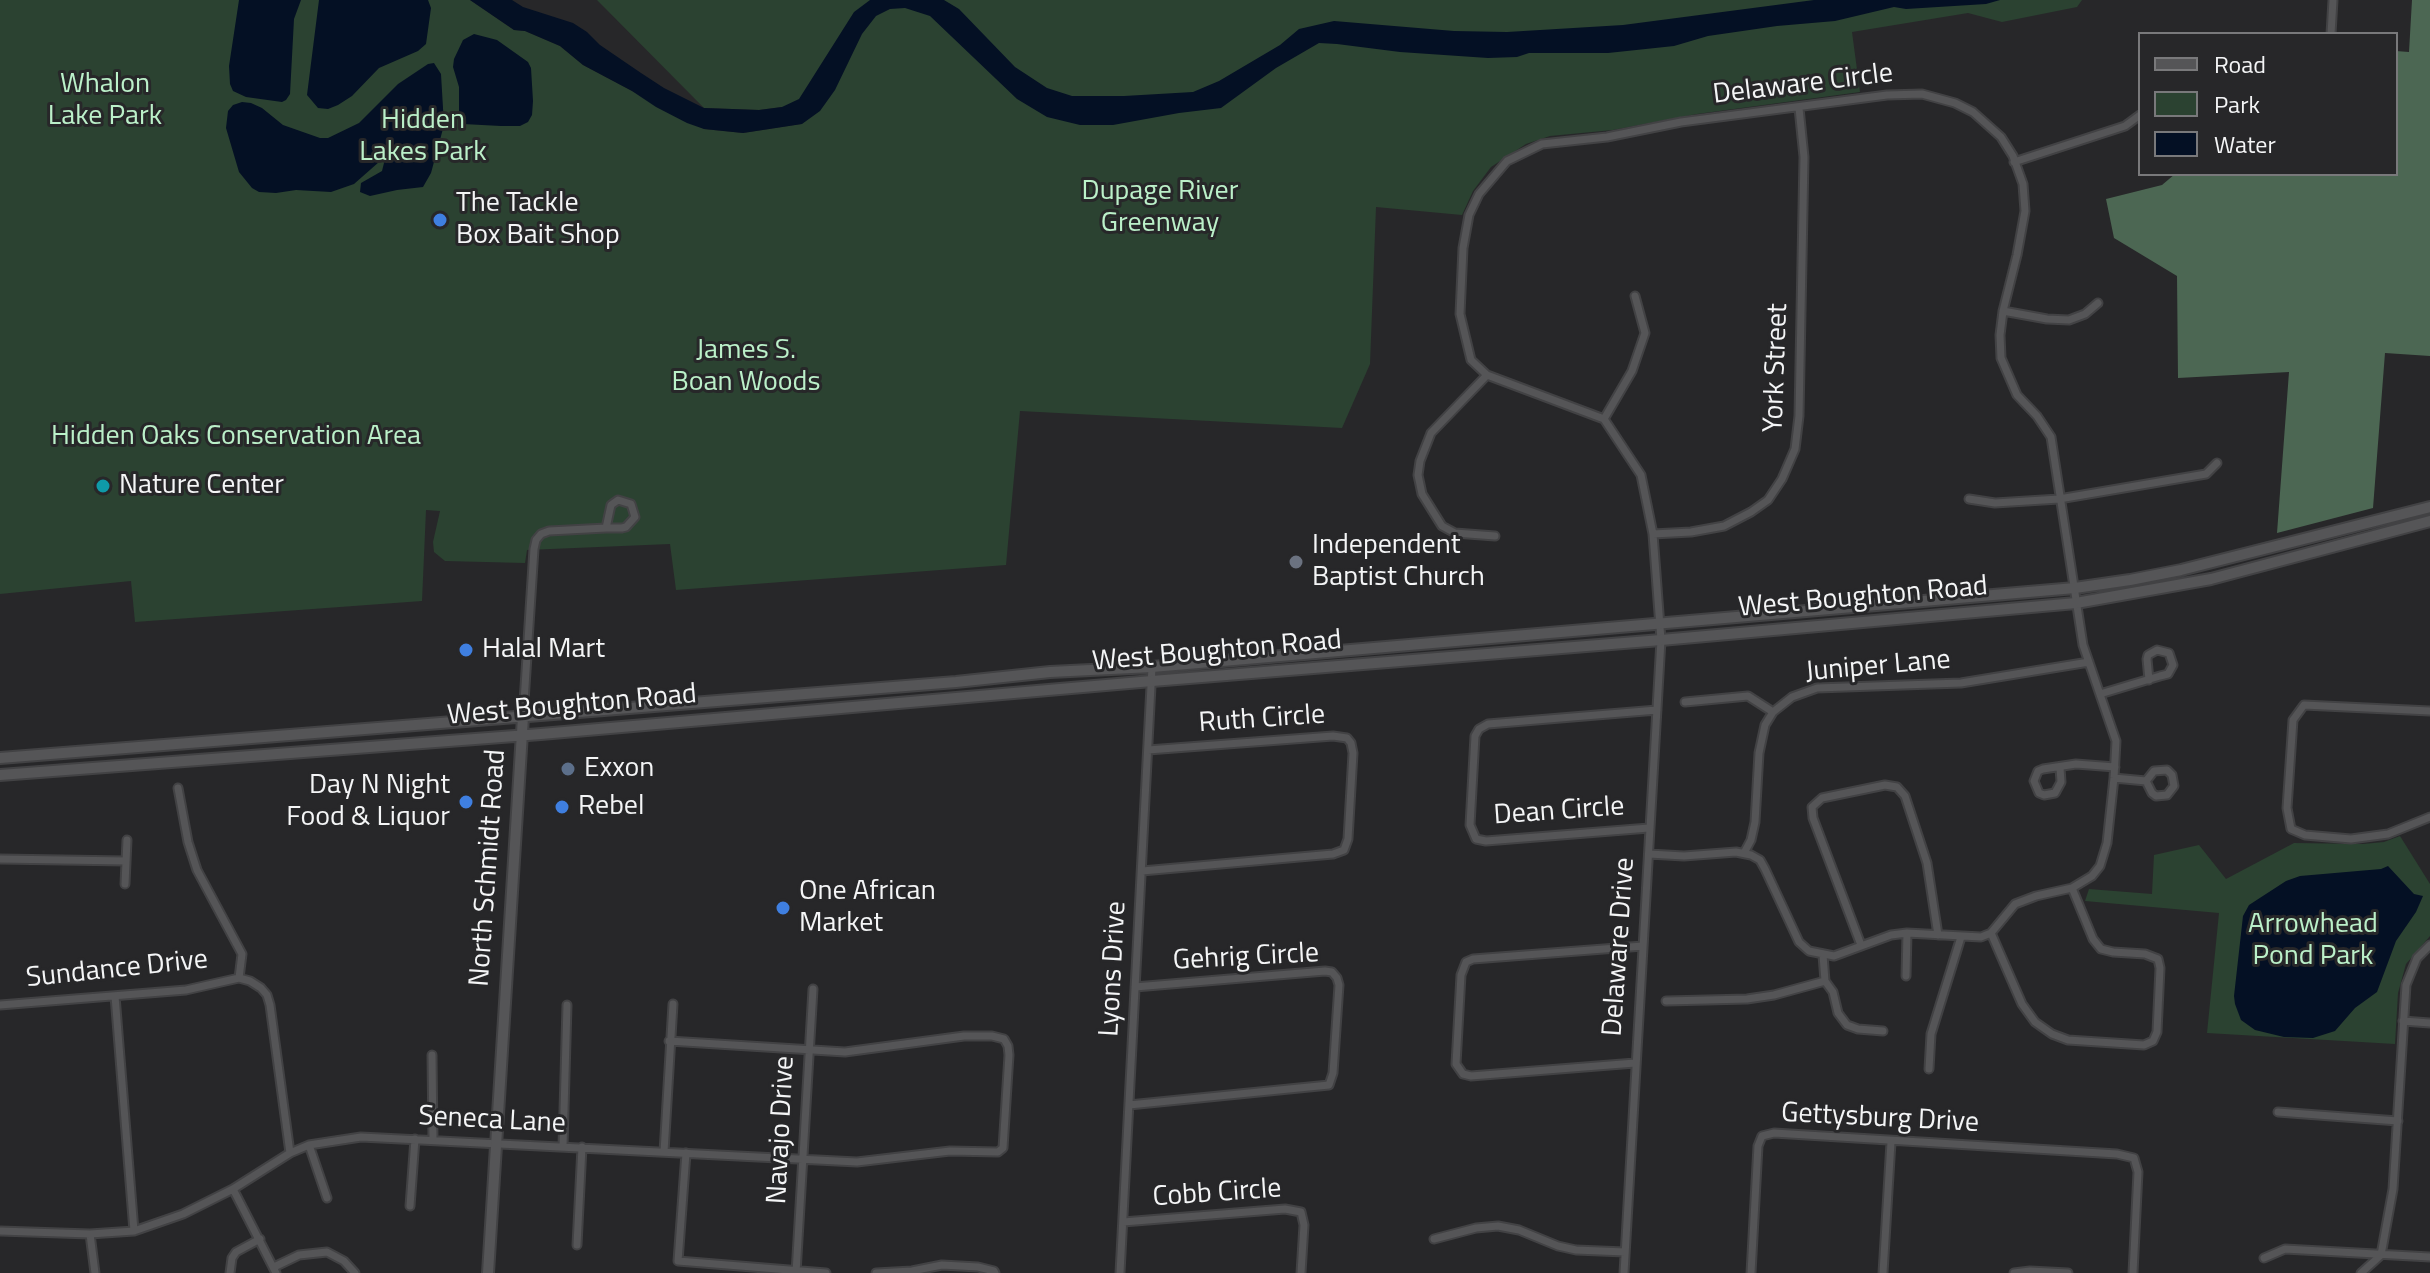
<!DOCTYPE html>
<html>
<head>
<meta charset="utf-8">
<style>
  body { margin:0 }
  #map { position:relative; width:2430px; height:1273px; overflow:hidden; background:#272729; font-family:"Titillium Web",sans-serif }
  canvas { display:block }
  .legend { position:absolute; left:2138px; top:32px; width:260px; height:144px; box-sizing:border-box; background:#272729; border:2px solid #79797b; margin:0; padding:10px 14px; list-style:none; font-size:24px; color:#f4f5f6 }
  .legend li { display:flex; align-items:center; gap:16px; height:40px }
  .legend b { width:40px; border:2px solid #79797b }
</style>
</head>
<body>
<div id="map">
<canvas width="2430" height="1273"></canvas>
<ul class="legend">
<li><b style="height:10px;background:#555557"></b>Road</li>
<li><b style="height:22px;background:#2b4231"></b>Park</li>
<li><b style="height:22px;background:#041024"></b>Water</li>
</ul>
</div>
<script>
const c = document.querySelector('canvas').getContext('2d');
c.lineJoin = 'round';
function fill(path, color) { c.fillStyle = color; c.fill(path, 'evenodd'); }
const shape = rows => new Path2D(rows.map(r => 'M' + r).join(''));
function strokePath(path, color, width, dash) { c.strokeStyle = color; c.lineWidth = width; c.lineCap = dash ? 'butt' : 'round'; c.setLineDash(dash || []); c.stroke(path); }
function write(font, color, halo, rows, align = 'center') {
  c.font = font + ' "Titillium Web",sans-serif'; c.lineWidth = 6; c.setLineDash([]); c.textBaseline = 'middle'; c.strokeStyle = halo; c.fillStyle = color; for (const [text, x, y, turn = 0] of rows) {
    c.save(); c.translate(x, y); c.rotate((+turn || 0) * Math.PI / 180); c.textAlign = isNaN(turn) ? turn : align; if (halo) c.strokeText(text, 0, 0); c.fillText(text, 0, 0); c.restore();
  }
}
const green = shape([
  [0,0,470,0,514,30,525,31,560,46,583,65,704,129,743,133,801,124,782,107,759,110,704,108,597,0,2082,0,2077,7,2002,22,1968,13,1852,32,1860,92,1697,114,1613,130,1550,136,1526,144,1491,167,1473,191,1462,215,1376,207,1370,364,1342,428,1020,411,1006,565,676,590,670,544,527,550,525,563,445,561,434,552,433,542,440,511,426,510,422,601,135,622,131,581,0,594],
  [2400,836,2430,884,2430,936,2406,964,2398,993,2395,1044,2207,1033,2219,913,2085,901,2089,889,2152,894,2154,855,2199,845,2226,879,2294,843,2363,844,2384,842]
]);
const forest = shape([
  [2412,0,2430,0,2430,356,2385,353,2373,508,2277,533,2289,372,2178,378,2177,276,2114,238,2106,199,2162,185,2175,174,2396,174,2396,51,2409,52]
]);
const water = shape([
  [239,0,301,0,294,19,290,94,286,100,282,102,246,97,233,91,230,84,229,66],
  [319,0,428,0,431,8,426,44,418,51,379,68,352,96,338,105,328,109,318,108,307,95],
  [470,0,512,0,523,7,573,23,587,32,600,45,641,73,664,88,704,108,759,110,782,107,799,99,854,12,870,0,944,0,959,9,1015,67,1047,88,1072,96,1124,96,1193,92,1219,81,1280,45,1299,29,1334,21,1454,31,1507,32,1623,25,1814,0,2000,0,1986,4,1906,9,1894,7,1835,21,1777,26,1708,36,1674,46,1608,53,1529,53,1517,57,1488,58,1400,52,1337,44,1319,43,1276,68,1221,108,1179,113,1113,125,1080,125,1047,117,1017,99,930,16,905,8,890,9,876,16,862,34,835,90,820,111,802,124,743,133,704,129,687,123,656,107,632,91,583,65,560,46,525,31,514,30],
  [474,34,497,40,528,62,531,68,533,101,532,115,528,122,520,126,501,126,463,124,459,120,459,87,453,67,454,59,463,40],
  [434,63,441,74,444,125,431,173,423,187,397,190,370,196,360,192,361,183,382,171,388,147,379,162,354,184,331,192,296,190,276,193,259,192,252,188,239,172,226,128,228,111,233,105,242,102,251,103,262,108,283,125,320,138,328,138,359,123,398,84,428,64],
  [2388,866,2414,894,2423,896,2416,912,2396,941,2377,992,2355,1008,2335,1031,2313,1038,2284,1037,2255,1030,2241,1020,2235,1004,2234,996,2243,916,2249,905,2286,881,2300,876,2381,869]
]);
const street = shape([
  [2331,34,2333,0],
  [2014,162,2125,126,2140,115],
  [2003,311,2047,319,2069,320,2085,314,2098,303],
  [1487,375,1604,419,1641,475,1653,534,1661,640,1624,1273],
  [1604,419,1632,371,1645,333,1635,296],
  [1969,499,1995,503,2059,499,2206,474,2217,463],
  [1653,534,1691,532,1724,526,1751,512,1768,500,1782,479,1795,449,1799,416,1804,157,1799,108],
  [1495,536,1455,533,1442,526,1422,494,1418,475,1420,461,1431,433,1487,375,1471,360,1460,314,1463,248,1469,215,1479,194,1507,161,1542,144,1607,137,1681,122,1887,95,1922,94,1955,103,1973,112,2001,137,2013,156,2023,184,2025,211,2017,255,2003,311,2000,335,2001,358,2017,395,2037,416,2051,437,2083,645,2116,741,2114,778,2107,843,2100,866,2092,876,2072,888,2036,896,2015,904,1991,933,1981,937,1907,933,1891,935,1834,956,1809,951,1799,942,1765,869,1760,860,1751,855,1736,852,1684,856,1649,854],
  [2100,694,2160,676,2168,674,2173,665,2169,653,2157,650,2148,655,2147,659,2149,680],
  [1685,702,1748,696,1773,712],
  [2430,711,2304,705,2293,720,2287,808,2291,829,2305,835,2351,839,2388,834,2430,817],
  [523,717,534,549,536,540,541,534,549,531,606,528,622,528,626,527,635,517,631,504,618,500,611,505,606,528],
  [2060,768,2061,782,2055,793,2044,795,2039,793,2034,781,2038,771,2043,769,2076,764,2115,767],
  [2114,778,2146,781,2152,793,2156,796,2167,795,2174,786,2172,775,2167,770,2154,771,2146,781],
  [178,788,188,842,197,870,242,954,239,978,250,981,261,988,267,995,270,1005,290,1153],
  [1649,828,1486,841,1476,839,1470,825,1475,736,1479,729,1488,724,1657,710],
  [1744,853,1751,840,1755,822,1759,753,1765,725,1773,712,1792,697,1817,688,1961,683,2089,662],
  [0,859,126,861],
  [1142,871,1333,854,1344,850,1348,839,1353,753,1351,743,1347,738,1333,736,1148,750],
  [125,884,127,840],
  [1991,933,2022,1004,2035,1022,2052,1034,2068,1040,2144,1045,2153,1041,2157,1032,2160,968,2158,959,2145,954,2113,952,2101,949,2093,939,2072,888],
  [1861,945,1813,818,1812,807,1822,798,1885,785,1897,787,1905,796,1927,863,1938,935],
  [1823,955,1825,981,1833,992,1838,1013,1847,1025,1858,1029,1883,1031],
  [1906,976,1907,933],
  [115,996,134,1231],
  [1666,1001,1747,999,1774,995,1825,981],
  [0,1005,186,990,239,978],
  [2403,1021,2430,1023],
  [432,1055,433,1139],
  [1635,1063,1471,1076,1463,1074,1456,1064,1461,975,1466,962,1473,959,1643,946],
  [1929,1069,1931,1034,1961,937],
  [1129,1105,1329,1085,1333,1073,1339,985,1337,978,1332,972,1325,971,1135,987],
  [2278,1112,2398,1121],
  [309,1145,327,1198],
  [563,1146,567,1005],
  [664,1152,673,1004],
  [686,1153,678,1261,826,1273],
  [233,1189,276,1273],
  [410,1206,415,1139],
  [1123,1222,1285,1209,1301,1212,1304,1225,1301,1273],
  [0,1231,90,1234,134,1231,183,1214,233,1189,290,1153,309,1145,361,1137,857,1162,950,1151,998,1152,1003,1148,1009,1055,1008,1046,1004,1039,992,1036,964,1036,845,1052,669,1041],
  [90,1234,95,1273],
  [1434,1239,1476,1228,1498,1226,1519,1230,1558,1246,1576,1250,1625,1252],
  [577,1245,582,1147],
  [2264,1258,2285,1249,2430,1257],
  [274,1267,299,1255,327,1252,344,1261,355,1273],
  [230,1273,232,1258,236,1252,260,1239],
  [796,1273,813,989],
  [876,1273,912,1271,942,1265,978,1267,994,1271,995,1273],
  [1120,1273,1152,667],
  [1751,1273,1758,1146,1762,1136,1774,1133,2117,1154,2134,1158,2138,1172,2133,1273],
  [1883,1273,1891,1142],
  [2014,1273,2030,1271,2068,1273],
  [2361,1273,2381,1255,2393,1189,2406,985,2417,958,2430,945]
]);
const secondary = shape([
  [0,758,956,682,1050,672,1152,667,2075,588,2130,580,2181,570,2430,507],
  [0,775,541,734,1152,681,1661,640,2076,603,2211,579,2430,521],
  [488,1273,523,717]
]);
const markers = [
  [440,220,8,"#3f7fe0"],
  [103,486,8,"#0f9aa8"],
  [1296,562,8,"#6b7280"],
  [466,650,8,"#3f7fe0"],
  [568,769,8,"#5c6f8a"],
  [466,802,8,"#3f7fe0"],
  [562,807,8,"#3f7fe0"],
  [783,908,8,"#3f7fe0"]
];
const parkNames = [
  ["Whalon",105,85],
  ["Lake Park",105,117],
  ["Hidden",423,121],
  ["Lakes Park",423,153],
  ["Dupage River",1160,192],
  ["Greenway",1160,224],
  ["James S.",746,351],
  ["Boan Woods",746,383],
  ["Hidden Oaks Conservation Area",236,437],
  ["Arrowhead",2313,925],
  ["Pond Park",2313,957]
];
const streetNames = [
  ["Delaware Circle",1803,85,-7],
  ["York Street",1777,368,-88],
  ["West Boughton Road",1863,598,-5],
  ["West Boughton Road",1217,652,-5],
  ["Juniper Lane",1878,667,-5],
  ["West Boughton Road",572,706,-5],
  ["Ruth Circle",1262,720,-4],
  ["Dean Circle",1559,812,-4],
  ["North Schmidt Road",489,868,-86],
  ["Delaware Drive",1620,947,-86],
  ["Gehrig Circle",1246,958,-3],
  ["Lyons Drive",1114,969,-87],
  ["Sundance Drive",117,970,-6],
  ["Gettysburg Drive",1880,1119,3],
  ["Seneca Lane",492,1121,3],
  ["Navajo Drive",782,1130,-87],
  ["Cobb Circle",1217,1194,-4]
];
const poiNames = [
  ["The Tackle",456,204],
  ["Box Bait Shop",456,236],
  ["Nature Center",119,486],
  ["Independent",1312,546],
  ["Baptist Church",1312,578],
  ["Halal Mart",482,650],
  ["Exxon",584,769],
  ["Day N Night",450,786,"right"],
  ["Food & Liquor",450,818,"right"],
  ["Rebel",578,807],
  ["One African",799,892],
  ["Market",799,924]
];
fill(green, '#2b4231');
fill(forest, '#4c6753');
fill(water, '#041024');
strokePath(street, '#424244', 11);
strokePath(secondary, '#424244', 14);
strokePath(street, '#555557', 7);
strokePath(secondary, '#555557', 10);
for (const [x, y, r, color] of markers) { const dot = new Path2D(); dot.arc(x, y, r, 0, 2 * Math.PI); c.fillStyle = color; c.fill(dot); strokePath(dot, '#272729', 3); }
write('28px', '#bbf0c9', '#272729', parkNames);
write('28px', '#f4f5f6', '#272729', streetNames);
write('28px', '#f4f5f6', '#272729', poiNames, 'left');
</script>
</body>
</html>
